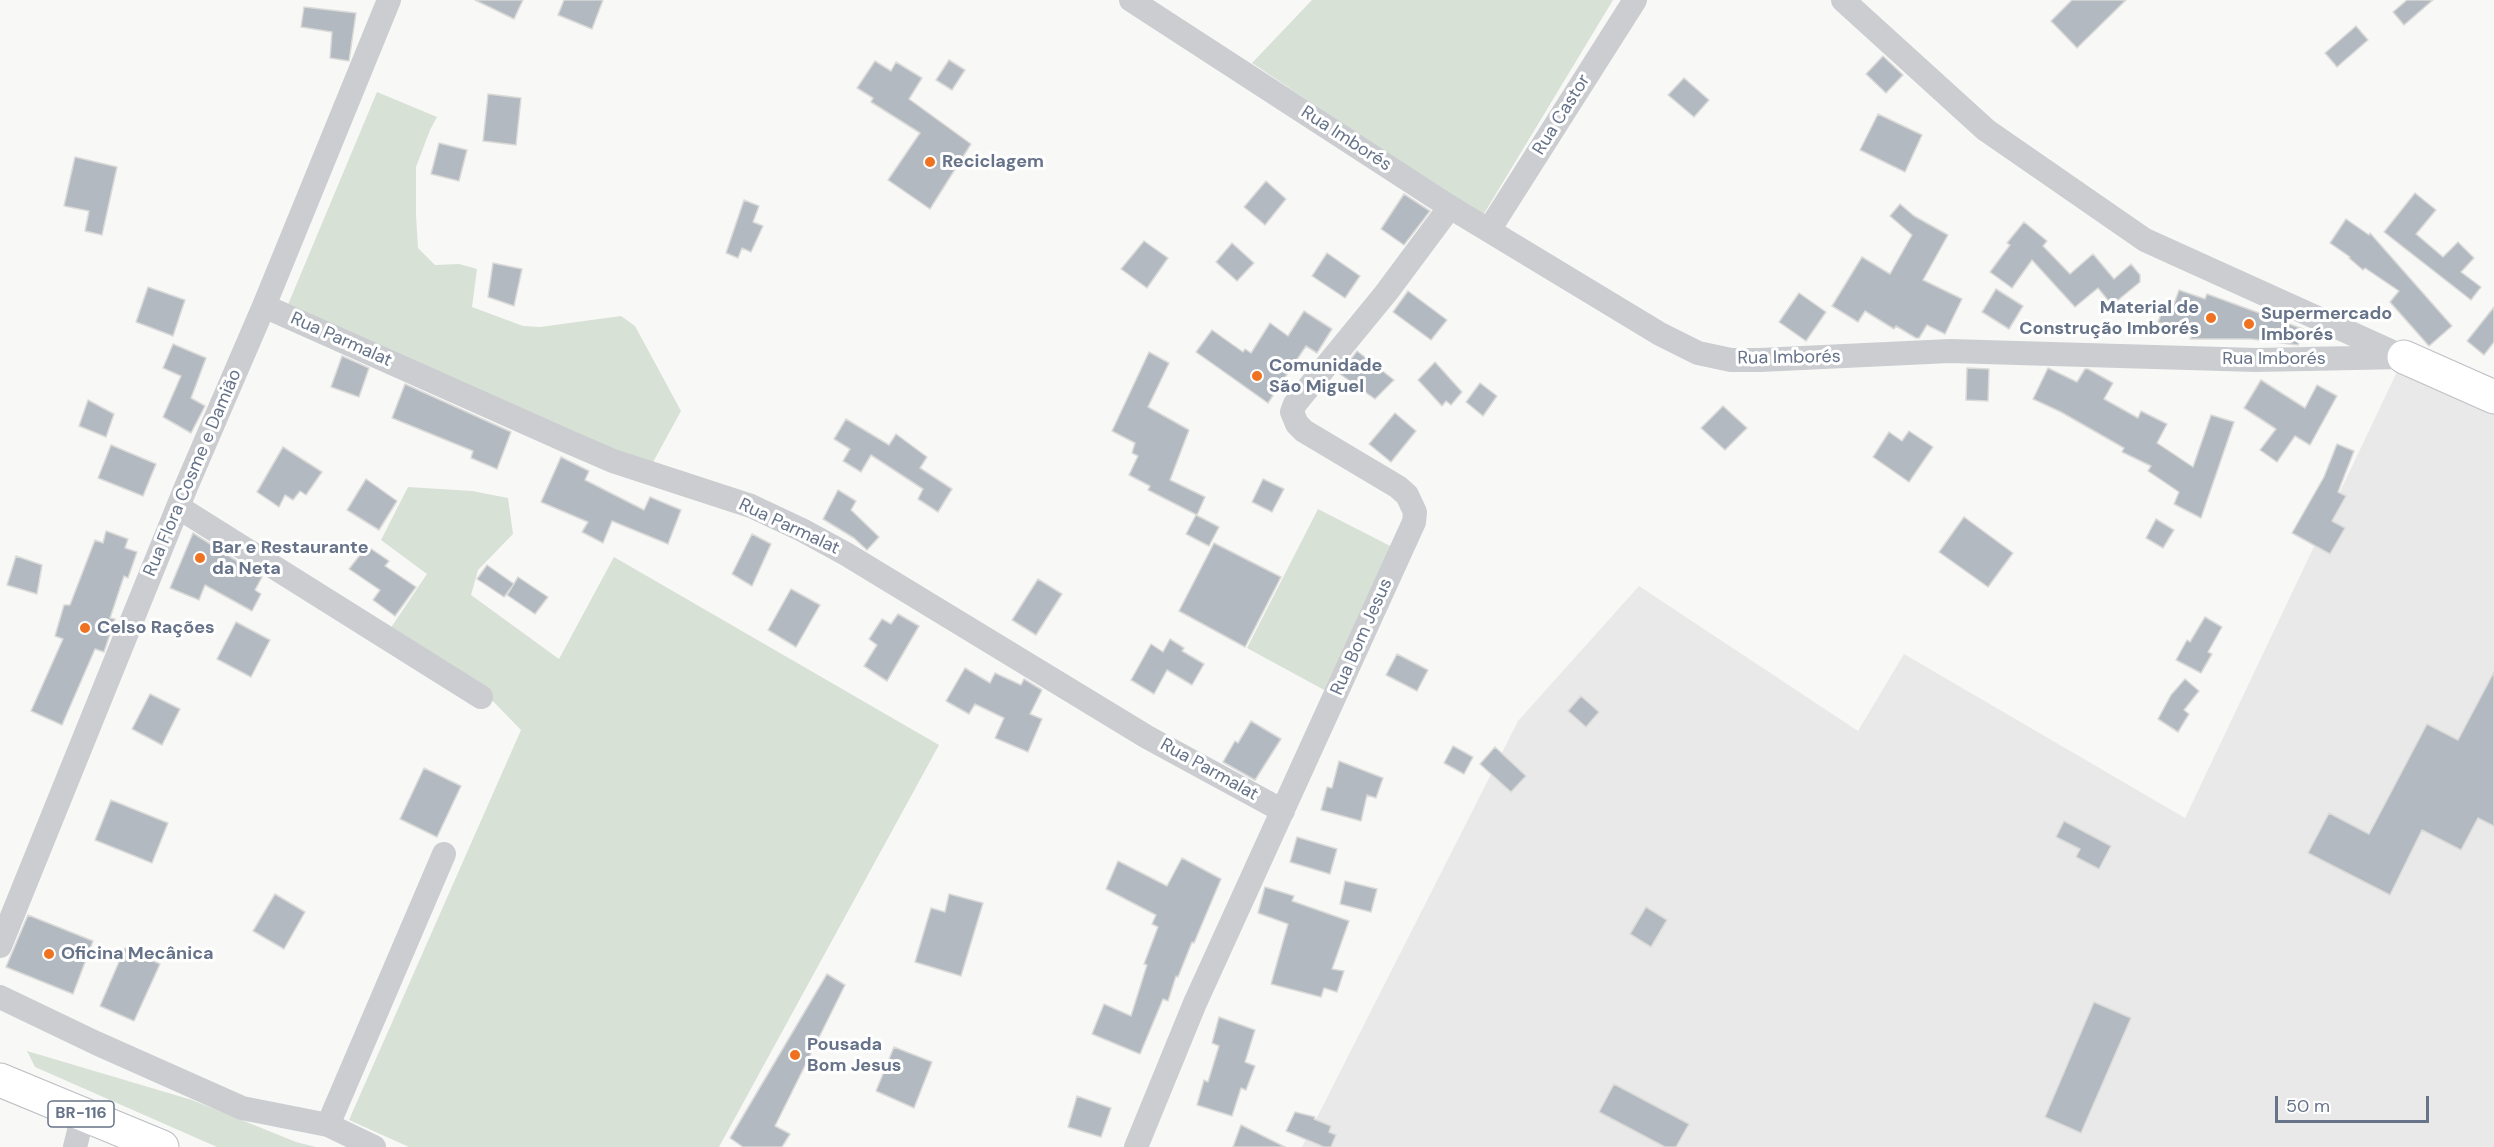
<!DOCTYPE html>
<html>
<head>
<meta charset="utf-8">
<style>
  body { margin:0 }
  #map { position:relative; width:2494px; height:1147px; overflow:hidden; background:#f8f8f6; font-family:"DM Sans",sans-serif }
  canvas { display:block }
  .scale { position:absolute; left:2275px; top:1096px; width:154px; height:27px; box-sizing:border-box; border:3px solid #667389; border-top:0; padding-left:8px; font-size:18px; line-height:21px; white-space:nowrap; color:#667389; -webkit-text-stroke:4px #fff; paint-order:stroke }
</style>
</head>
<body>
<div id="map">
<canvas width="2494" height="1147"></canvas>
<div class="scale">50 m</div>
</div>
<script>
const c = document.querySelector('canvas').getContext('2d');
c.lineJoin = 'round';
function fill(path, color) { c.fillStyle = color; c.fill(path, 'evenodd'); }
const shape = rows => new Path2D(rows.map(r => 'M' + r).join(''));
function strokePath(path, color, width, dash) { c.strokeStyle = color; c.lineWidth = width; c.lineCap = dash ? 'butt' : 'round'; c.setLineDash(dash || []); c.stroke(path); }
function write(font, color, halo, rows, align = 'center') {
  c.font = font + ' "DM Sans",sans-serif'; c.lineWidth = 6; c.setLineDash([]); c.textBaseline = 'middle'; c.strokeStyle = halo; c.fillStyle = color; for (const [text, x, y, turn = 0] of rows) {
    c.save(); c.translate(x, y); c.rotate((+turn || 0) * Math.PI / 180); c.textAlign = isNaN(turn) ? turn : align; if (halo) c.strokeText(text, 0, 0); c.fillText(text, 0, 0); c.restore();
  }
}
const built = shape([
  [2404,357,2494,397,2494,1147,1302,1147,1518,721,1639,586,1858,731,1904,654,2185,818]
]);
const green = shape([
  [1312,0,1613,0,1482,217,1252,63],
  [377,92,437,117,430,130,416,167,416,215,418,248,435,265,459,264,477,269,472,307,523,326,540,327,621,316,635,326,681,411,652,464,485,398,287,307],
  [408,487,472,491,508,498,513,534,478,570,471,595,559,659,614,557,939,745,719,1147,409,1147,349,1120,521,730,483,691,388,632,427,574,381,540],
  [1318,509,1398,550,1326,691,1247,648],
  [27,1051,192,1100,296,1142,316,1147,217,1147,35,1067]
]);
const building = shape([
  [475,0,523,0,514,19,475,0],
  [564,0,603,0,592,29,558,15,564,0],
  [2072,0,2126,0,2077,48,2051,21,2072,0],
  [2407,0,2433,0,2404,25,2393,12,2407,0],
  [304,7,356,13,349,61,330,58,332,32,301,27,304,7],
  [2356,26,2368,40,2337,67,2325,53,2356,26],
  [1883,56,1903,75,1886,93,1866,74,1883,56],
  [949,60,965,70,952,90,936,80,949,60],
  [875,61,891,71,896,62,922,78,909,99,971,144,930,209,888,180,920,133,871,102,873,98,857,88,875,61],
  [1684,78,1709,100,1694,117,1668,95,1684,78],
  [488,94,521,98,516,145,483,141,488,94],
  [1878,114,1922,135,1905,172,1860,150,1878,114],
  [439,143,467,150,459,181,431,174,439,143],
  [75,157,117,167,102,235,85,231,89,211,64,206,75,157],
  [1266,181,1286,199,1265,225,1244,207,1266,181],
  [2415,193,2436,210,2416,234,2443,257,2458,242,2474,258,2461,272,2481,287,2471,300,2384,232,2415,193],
  [1404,194,1430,211,1404,245,1381,229,1404,194],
  [744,200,759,206,753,222,763,226,751,252,742,248,738,258,726,253,744,200],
  [1900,204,1914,216,1948,235,1923,280,1962,299,1945,334,1927,325,1919,338,1916,338,1896,326,1894,329,1865,311,1858,322,1832,306,1862,257,1890,274,1912,235,1890,216,1900,204],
  [2346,219,2369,235,2370,233,2452,326,2429,346,2390,302,2399,291,2365,268,2363,270,2349,258,2350,257,2330,243,2346,219],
  [2024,222,2047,241,2043,246,2070,274,2093,254,2114,279,2131,264,2140,275,2140,282,2112,305,2098,288,2075,307,2032,260,2012,288,1990,272,2010,245,2007,243,2024,222],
  [1144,241,1168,258,1147,288,1121,269,1144,241],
  [1232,243,1254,263,1237,281,1216,262,1232,243],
  [1327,253,1360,276,1345,298,1312,276,1327,253],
  [493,263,522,269,514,306,488,297,493,263],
  [148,287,185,300,173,336,136,322,148,287],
  [1996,289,2023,306,2009,329,1982,312,1996,289],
  [2179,290,2205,299,2207,294,2303,329,2298,345,2251,339,2190,339,2193,334,2158,322,2165,304,2173,307,2179,290],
  [1408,291,1447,320,1431,340,1393,312,1408,291],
  [1799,293,1826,312,1806,341,1779,322,1799,293],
  [2494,307,2494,342,2484,355,2467,341,2494,307],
  [1304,311,1332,329,1317,353,1306,346,1268,403,1196,352,1212,330,1243,352,1245,349,1251,353,1270,323,1288,336,1304,311],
  [173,344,206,358,191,398,205,406,191,433,163,417,181,376,163,368,173,344],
  [1357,351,1394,380,1375,399,1340,374,1357,351],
  [1149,352,1169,363,1148,407,1189,430,1170,480,1205,497,1197,515,1148,490,1150,486,1129,475,1138,456,1132,453,1135,443,1112,431,1149,352],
  [342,356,369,368,359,397,331,387,342,356],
  [1435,362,1462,392,1451,405,1446,401,1442,406,1418,380,1435,362],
  [1967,368,1989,369,1988,401,1966,400,1967,368],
  [2048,368,2077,382,2085,369,2088,369,2113,383,2104,399,2138,418,2141,411,2167,424,2157,443,2193,467,2211,415,2234,422,2201,518,2174,504,2179,492,2148,471,2151,466,2122,452,2124,448,2061,412,2033,399,2048,368],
  [2261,380,2305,408,2317,385,2337,396,2310,445,2295,436,2277,462,2260,450,2276,429,2244,408,2261,380],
  [1480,383,1497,396,1483,416,1466,402,1480,383],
  [405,384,511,432,497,469,471,458,473,451,392,418,405,384],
  [88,400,114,414,106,437,79,426,88,400],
  [1723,406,1747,428,1725,450,1701,428,1723,406],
  [1395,413,1416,431,1391,462,1369,444,1395,413],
  [846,419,889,445,896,434,927,457,920,468,952,489,938,512,918,499,923,489,871,455,861,472,843,461,850,449,834,439,846,419],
  [1909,431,1933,447,1909,482,1873,457,1889,432,1902,441,1909,431],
  [2337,444,2354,451,2338,492,2346,496,2332,521,2345,528,2330,554,2292,533,2324,477,2337,444],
  [111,445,156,464,143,496,98,478,111,445],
  [283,447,322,472,306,495,300,491,293,500,285,495,279,507,257,492,283,447],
  [561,457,589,471,585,480,644,510,650,497,681,510,668,544,612,521,603,543,582,532,588,522,541,502,561,457],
  [366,479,397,501,379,530,347,510,366,479],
  [1263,479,1284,489,1272,512,1252,502,1263,479],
  [838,490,856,501,851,510,879,537,867,550,854,538,823,519,838,490],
  [1196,515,1219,527,1209,546,1186,534,1196,515],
  [1964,517,2013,553,1988,587,1939,552,1964,517],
  [2156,519,2174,530,2163,548,2146,538,2156,519],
  [106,531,128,539,125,548,137,552,128,578,124,576,110,618,115,619,104,652,95,649,62,725,31,711,63,639,55,636,64,605,70,605,95,540,103,543,106,531],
  [193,533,262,577,255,590,261,594,252,611,205,585,199,600,170,588,193,533],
  [752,534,771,544,752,586,732,574,752,534],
  [1214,543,1281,577,1245,647,1179,611,1214,543],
  [367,546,389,561,385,566,416,587,395,616,373,600,380,590,349,569,367,546],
  [16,556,42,565,37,594,7,585,16,556],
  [487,565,514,584,504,597,477,579,487,565],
  [518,577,548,597,535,614,507,595,518,577],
  [1038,579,1062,594,1036,635,1012,620,1038,579],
  [791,589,820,605,796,647,768,630,791,589],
  [898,614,919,626,887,681,864,666,877,645,869,639,882,619,891,624,898,614],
  [2205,617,2222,627,2208,652,2212,654,2201,673,2176,660,2187,640,2190,642,2205,617],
  [236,622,270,640,251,677,217,659,236,622],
  [1170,639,1184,648,1182,651,1204,664,1192,685,1167,670,1154,694,1131,680,1151,644,1163,652,1170,639],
  [1397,654,1428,670,1417,691,1386,675,1397,654],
  [965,668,990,683,995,673,1021,685,1024,679,1042,690,1030,714,1042,719,1028,752,995,738,1004,718,975,704,969,714,946,701,965,668],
  [2494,672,2494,826,2478,818,2461,850,2422,830,2390,895,2308,853,2329,813,2369,834,2427,724,2458,740,2494,672],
  [2185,679,2199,691,2184,710,2189,714,2178,732,2158,719,2171,695,2185,679],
  [150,694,180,709,162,745,132,729,150,694],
  [1581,696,1599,712,1586,727,1568,711,1581,696],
  [1251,721,1281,739,1255,780,1223,762,1235,741,1238,743,1251,721],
  [1453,746,1473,757,1464,774,1444,763,1453,746],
  [1495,747,1526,776,1511,792,1480,764,1495,747],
  [1339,761,1383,778,1376,798,1367,795,1361,821,1321,810,1327,787,1332,788,1339,761],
  [424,768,461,786,437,837,400,819,424,768],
  [111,800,168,823,152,863,95,840,111,800],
  [2064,821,2111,846,2099,869,2076,857,2080,849,2056,837,2064,821],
  [1297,837,1337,849,1330,874,1290,862,1297,837],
  [1182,858,1221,879,1194,943,1192,942,1178,977,1176,976,1168,1001,1163,999,1140,1054,1092,1034,1104,1004,1131,1016,1147,965,1144,964,1158,927,1152,924,1156,915,1106,889,1118,861,1167,886,1182,858],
  [1345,881,1377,889,1371,912,1340,904,1345,881],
  [1265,887,1294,896,1292,901,1349,921,1332,969,1344,971,1337,992,1324,988,1321,997,1271,984,1288,924,1258,913,1265,887],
  [275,894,305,912,284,949,253,931,275,894],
  [949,894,983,903,961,976,915,962,931,908,945,912,949,894],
  [1646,907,1667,920,1651,947,1630,934,1646,907],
  [28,915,93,941,73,994,6,967,28,915],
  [125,948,160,964,134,1021,100,1006,125,948],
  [827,974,845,985,775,1126,790,1134,782,1147,743,1147,730,1138,827,974],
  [2094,1002,2131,1018,2081,1133,2045,1117,2094,1002],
  [1219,1017,1255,1030,1245,1062,1255,1066,1246,1090,1241,1088,1232,1116,1197,1105,1204,1080,1208,1082,1219,1046,1212,1043,1219,1017],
  [894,1047,932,1062,914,1108,876,1091,894,1047],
  [1614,1084,1689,1124,1676,1147,1665,1147,1599,1112,1614,1084],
  [1077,1096,1111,1108,1101,1137,1068,1127,1077,1096],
  [1295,1112,1315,1117,1314,1119,1331,1126,1329,1132,1336,1135,1331,1147,1324,1147,1286,1131,1295,1112],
  [1241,1125,1285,1147,1233,1147,1241,1125]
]);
const street = shape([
  [1131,0,1450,207,1660,334,1698,353,1731,360,1760,360,1950,351,2256,360,2404,357],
  [1843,0,1986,130,2145,240,2399,355],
  [1489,230,1635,0],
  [264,306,569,442,613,461,751,506,802,530,846,554,1147,737,1283,811],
  [178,507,481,697],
  [0,946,186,487,264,306,389,0],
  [0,997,96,1043,242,1108,328,1125,374,1147],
  [328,1125,444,854],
  [75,1147,83,1115],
  [1136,1147,1195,1003,1414,522,1415,512,1407,495,1398,487,1304,431,1297,424,1292,412,1295,404,1386,293,1450,207]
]);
const secondary = shape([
  [2404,357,2494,397]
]);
const highway = shape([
  [0,1080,162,1147]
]);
const markers = [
  [930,162,6,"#ee7220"],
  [2211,318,6,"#ee7220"],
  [2249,324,6,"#ee7220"],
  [1257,376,6,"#ee7220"],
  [200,558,6,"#ee7220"],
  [85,628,6,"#ee7220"],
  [49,954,6,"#ee7220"],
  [795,1055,6,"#ee7220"]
];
const shields = [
  [81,1114,66]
];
const shieldNames = [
  ["BR-116",81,1114]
];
const streetNames = [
  ["Rua Castor",1562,115,-58],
  ["Rua Imborés",1346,139,33],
  ["Rua Parmalat",341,340,24],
  ["Rua Imborés",1789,358,-1],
  ["Rua Imborés",2274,359],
  ["Rua Flora Cosme e Damião",193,473,-67],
  ["Rua Parmalat",789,527,25],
  ["Rua Bom Jesus",1362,637,-66],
  ["Rua Parmalat",1209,770,29]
];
const poiNames = [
  ["Reciclagem",942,162],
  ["Material de",2199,308,"right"],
  ["Construção Imborés",2199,329,"right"],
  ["Supermercado",2261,314],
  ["Imborés",2261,335],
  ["Comunidade",1269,366],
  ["São Miguel",1269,387],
  ["Bar e Restaurante",212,548],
  ["da Neta",212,569],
  ["Celso Rações",97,628],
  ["Oficina Mecânica",61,954],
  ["Pousada",807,1045],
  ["Bom Jesus",807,1066]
];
fill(built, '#e9e9e9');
fill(green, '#d8e1d6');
fill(building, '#b3b9c0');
strokePath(building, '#dadad8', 1.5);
strokePath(secondary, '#bdc0c6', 35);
strokePath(highway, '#babdc1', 35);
strokePath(street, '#cbcdd1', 24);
strokePath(secondary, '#fff', 33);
strokePath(highway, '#fff', 33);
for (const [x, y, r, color] of markers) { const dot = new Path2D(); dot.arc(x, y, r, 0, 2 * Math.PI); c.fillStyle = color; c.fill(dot); strokePath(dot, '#fff', 2); }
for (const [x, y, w] of shields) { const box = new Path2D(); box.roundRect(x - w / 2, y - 13, w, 26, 4.5); c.fillStyle = '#fff'; c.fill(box); strokePath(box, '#667389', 1.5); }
write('bold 16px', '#667389', null, shieldNames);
write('18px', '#667389', '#fff', streetNames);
write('bold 18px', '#667389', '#fff', poiNames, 'left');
</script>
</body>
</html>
